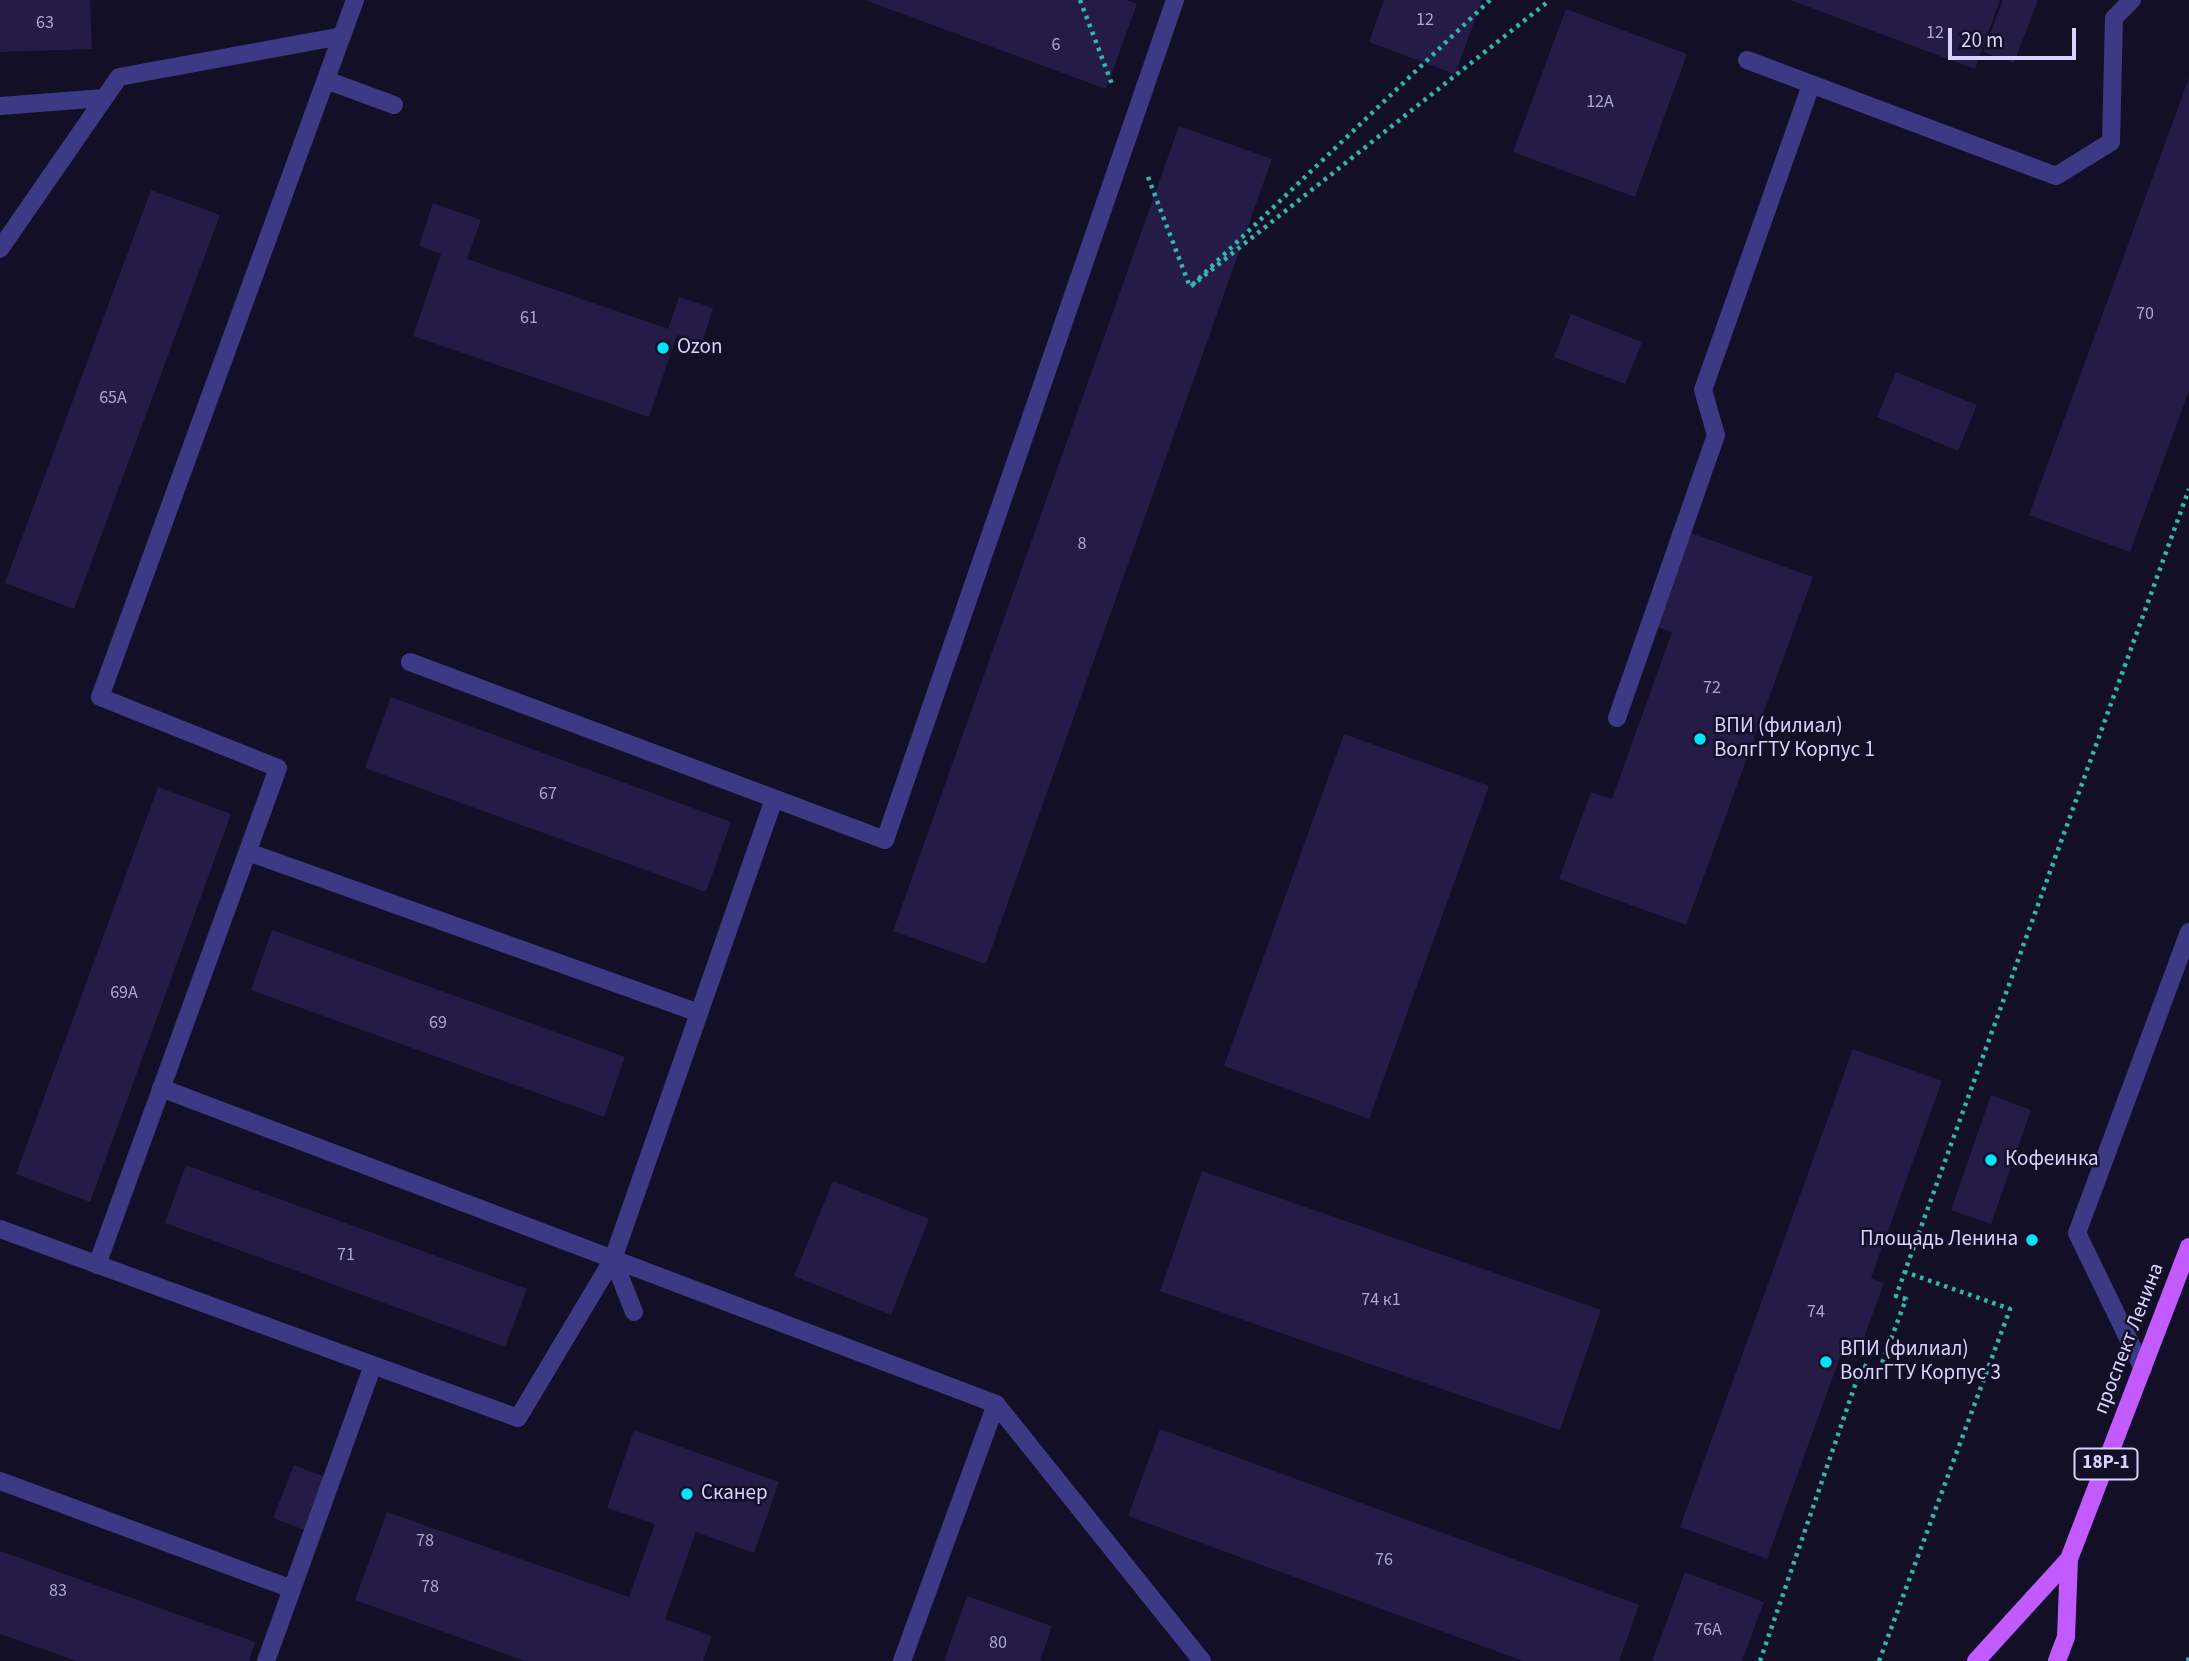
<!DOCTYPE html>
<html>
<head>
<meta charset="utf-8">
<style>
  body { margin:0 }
  #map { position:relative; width:2189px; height:1661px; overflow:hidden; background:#130f26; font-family:"Source Sans 3",sans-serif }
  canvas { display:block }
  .scale { position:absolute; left:1948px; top:28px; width:128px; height:32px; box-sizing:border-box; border:4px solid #d9d4ff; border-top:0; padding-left:9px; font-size:21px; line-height:24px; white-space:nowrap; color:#d9d4ff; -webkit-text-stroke:5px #130f26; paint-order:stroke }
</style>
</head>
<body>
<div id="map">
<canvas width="2189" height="1661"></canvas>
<div class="scale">20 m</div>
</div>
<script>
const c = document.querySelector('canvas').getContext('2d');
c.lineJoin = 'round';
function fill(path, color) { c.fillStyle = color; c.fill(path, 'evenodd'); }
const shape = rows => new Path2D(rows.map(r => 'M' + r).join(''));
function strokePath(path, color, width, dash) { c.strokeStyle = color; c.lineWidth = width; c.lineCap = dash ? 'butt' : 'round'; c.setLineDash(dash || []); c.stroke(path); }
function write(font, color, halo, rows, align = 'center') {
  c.font = font + ' "Source Sans 3",sans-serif'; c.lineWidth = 5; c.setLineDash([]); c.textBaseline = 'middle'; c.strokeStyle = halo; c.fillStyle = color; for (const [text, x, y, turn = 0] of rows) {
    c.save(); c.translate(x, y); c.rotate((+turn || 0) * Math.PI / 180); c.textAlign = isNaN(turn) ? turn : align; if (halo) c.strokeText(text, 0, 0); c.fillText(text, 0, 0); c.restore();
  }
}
const building = shape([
  [0,0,90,0,92,49,0,52],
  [865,0,1127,0,1137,4,1106,89],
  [1384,0,1482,0,1455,74,1369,42],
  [1790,0,2000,0,1975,69],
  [2003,0,2038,0,2014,63,1983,52],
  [1566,9,1687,54,1635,197,1513,152],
  [2189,78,2189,391,2130,552,2029,515],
  [1179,126,1272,159,986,964,893,931],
  [151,190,220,215,74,609,5,583],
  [433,203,481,220,467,259,668,329,679,297,713,308,702,343,677,335,649,417,413,336,441,254,419,246],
  [1571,314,1642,342,1625,384,1554,357],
  [1896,372,1977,405,1958,451,1877,417],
  [1683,530,1813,577,1686,925,1559,879,1591,792,1612,799,1672,632,1649,624],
  [391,697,731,822,706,892,365,768],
  [1344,734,1489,786,1369,1119,1224,1066],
  [158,787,231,814,90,1202,16,1174],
  [272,930,625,1057,604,1117,251,990],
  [1853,1049,1942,1081,1871,1278,1884,1283,1860,1348,1845,1343,1767,1559,1680,1527],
  [1991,1095,2031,1110,1991,1224,1951,1210],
  [186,1165,527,1289,505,1347,165,1223],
  [1202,1171,1601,1310,1560,1430,1160,1291],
  [833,1181,929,1219,891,1315,794,1276],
  [1160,1429,1639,1605,1619,1661,1523,1661,1128,1516],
  [634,1430,779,1482,754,1553,696,1532,665,1619,712,1636,703,1661,525,1661,355,1600,387,1512,629,1597,655,1524,607,1508],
  [294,1465,325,1477,304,1530,273,1518],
  [0,1551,255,1642,249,1661,77,1661,0,1634],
  [1685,1572,1764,1602,1742,1661,1652,1661],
  [967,1596,1052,1626,1040,1661,944,1661]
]);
const path = shape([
  [1080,0,1112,84],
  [1490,0,1190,287,1550,0],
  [1148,177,1190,287],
  [1760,1661,1862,1365,1879,1371,1906,1299,1896,1296,2189,489],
  [1879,1661,2010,1309,1905,1272],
  [2188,1661,2189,1657]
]);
const minor = shape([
  [1747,60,2056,176,2111,142,2114,18,2132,0],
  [326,80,394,105],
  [0,106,104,98],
  [0,249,119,77,342,36],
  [410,662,885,840,1175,0],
  [1617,718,1716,435,1703,390,1811,85],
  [248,852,699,1013],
  [161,1088,996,1404,1202,1661],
  [0,1229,518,1418,613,1259,774,799],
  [613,1259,634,1312],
  [97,1265,278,768,100,697,355,0],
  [2143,1369,2077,1233,2189,932],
  [0,1481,292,1589],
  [266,1661,373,1365],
  [902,1661,996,1404]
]);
const major = shape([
  [1976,1661,2069,1559],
  [2057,1661,2066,1637,2069,1559,2189,1247]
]);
const markers = [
  [663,348,7,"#00e5ff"],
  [1700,739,7,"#00e5ff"],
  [1991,1160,7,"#00e5ff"],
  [2032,1240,7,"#00e5ff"],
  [1826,1362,7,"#00e5ff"],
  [687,1494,7,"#00e5ff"]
];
const numberNames = [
  ["12",1425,21],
  ["63",45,24],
  ["12",1935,34],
  ["6",1056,46],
  ["12А",1600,103],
  ["70",2145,315],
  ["61",529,319],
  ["65А",113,399],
  ["8",1082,545],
  ["72",1712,689],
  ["67",548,795],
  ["69А",124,994],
  ["69",438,1024],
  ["71",346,1256],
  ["74 к1",1381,1301],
  ["74",1816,1313],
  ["78",425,1542],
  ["76",1384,1561],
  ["78",430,1588],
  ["83",58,1592],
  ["76А",1708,1631],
  ["80",998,1644]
];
const shields = [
  [2106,1464,63]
];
const shieldNames = [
  ["18Р-1",2106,1464]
];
const poiNames = [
  ["Ozon",677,348],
  ["ВПИ (филиал)",1714,727],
  ["ВолгГТУ Корпус 1",1714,751],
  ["Кофеинка",2005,1160],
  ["Площадь Ленина",2018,1240,"right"],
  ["ВПИ (филиал)",1840,1350],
  ["ВолгГТУ Корпус 3",1840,1374],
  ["Сканер",701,1494]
];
const streetNames = [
  ["проспект Ленина",2130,1339,-69]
];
fill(building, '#241b47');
strokePath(path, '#2fb8b0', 4.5, [3.5, 5]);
strokePath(minor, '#3d3a85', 18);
strokePath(major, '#c25bff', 18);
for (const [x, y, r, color] of markers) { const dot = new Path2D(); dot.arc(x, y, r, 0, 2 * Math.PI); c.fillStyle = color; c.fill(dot); strokePath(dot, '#130f26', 2.5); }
write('18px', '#aca6d1', null, numberNames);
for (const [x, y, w] of shields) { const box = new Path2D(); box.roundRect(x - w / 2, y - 15.5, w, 31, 5); c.fillStyle = '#130f26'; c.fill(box); strokePath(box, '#d9d4ff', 2); }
write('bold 19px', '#d9d4ff', null, shieldNames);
write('21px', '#d9d4ff', '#130f26', poiNames, 'left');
write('21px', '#d9d4ff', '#130f26', streetNames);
</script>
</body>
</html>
